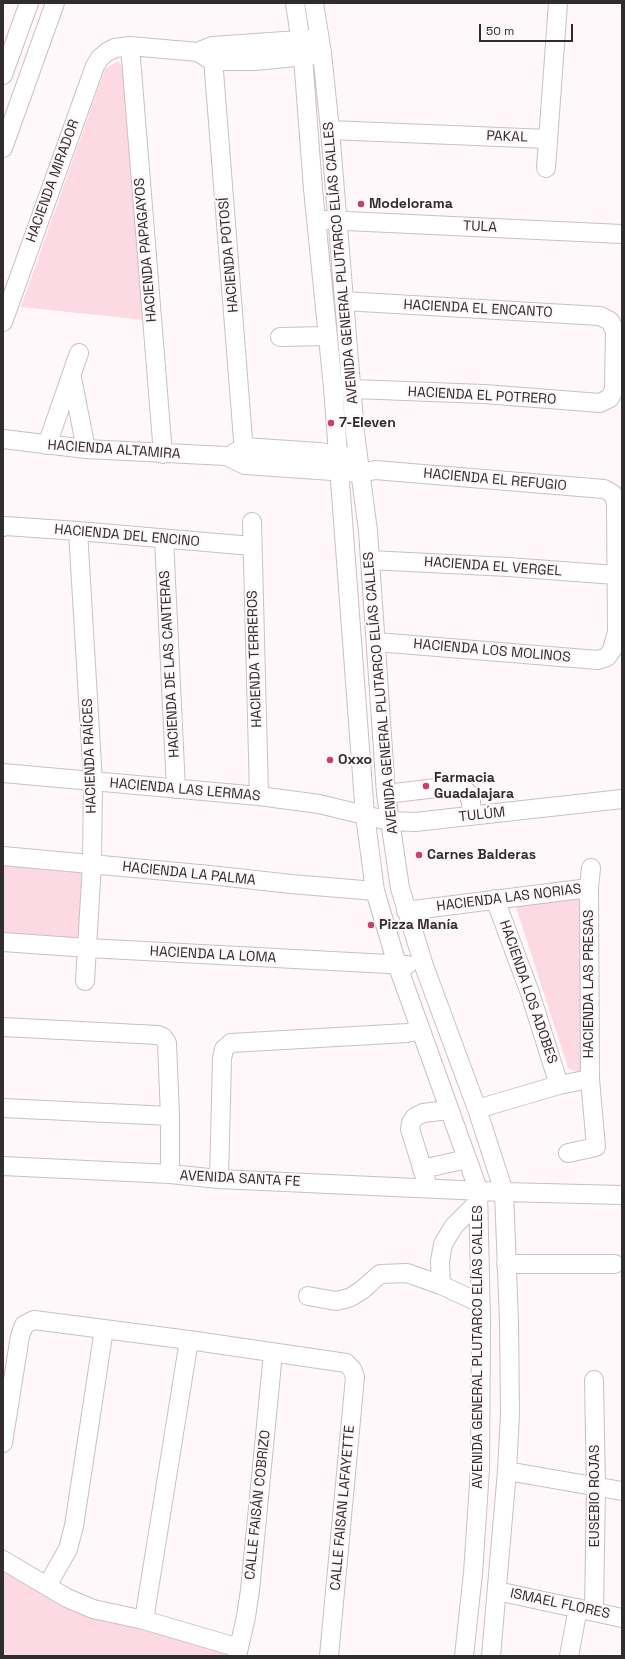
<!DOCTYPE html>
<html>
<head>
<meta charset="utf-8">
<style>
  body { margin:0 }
  #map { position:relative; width:625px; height:1659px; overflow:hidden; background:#fff7f9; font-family:"Space Grotesk",sans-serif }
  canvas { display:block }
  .frame { position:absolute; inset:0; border:4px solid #312c2d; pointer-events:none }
  .scale { position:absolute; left:479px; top:24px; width:94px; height:18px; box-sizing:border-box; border:2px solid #312c2d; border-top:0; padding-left:5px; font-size:12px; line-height:14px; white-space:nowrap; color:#312c2d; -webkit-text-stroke:3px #fff7f9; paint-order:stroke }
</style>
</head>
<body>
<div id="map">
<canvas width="625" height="1659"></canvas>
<div class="frame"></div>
<div class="scale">50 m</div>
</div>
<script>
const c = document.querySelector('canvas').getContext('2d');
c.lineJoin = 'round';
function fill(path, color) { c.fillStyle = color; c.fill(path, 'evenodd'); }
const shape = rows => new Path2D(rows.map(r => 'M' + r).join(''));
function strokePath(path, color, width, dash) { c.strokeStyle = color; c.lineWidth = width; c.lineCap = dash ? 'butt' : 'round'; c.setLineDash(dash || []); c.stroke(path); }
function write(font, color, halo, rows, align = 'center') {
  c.font = font + ' "Space Grotesk",sans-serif'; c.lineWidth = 4; c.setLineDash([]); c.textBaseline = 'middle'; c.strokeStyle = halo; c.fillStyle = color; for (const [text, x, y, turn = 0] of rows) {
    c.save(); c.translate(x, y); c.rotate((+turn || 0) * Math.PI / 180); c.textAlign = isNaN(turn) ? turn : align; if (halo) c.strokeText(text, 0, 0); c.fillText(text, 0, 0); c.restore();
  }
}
const green = shape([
  [118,61,126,71,145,320,21,307,105,69],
  [3,864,82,872,79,939,3,936],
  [584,897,586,1062,579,1073,568,1068,515,904],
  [3,1560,67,1598,237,1656,3,1656]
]);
const minor = shape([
  [295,3,303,57,313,189,333,387,365,815,375,891,397,964,478,1189,481,1324,480,1469,473,1573,464,1656],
  [314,3,322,53,330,130,355,433,368,531,386,794,400,888,424,966,477,1109,504,1192,509,1322,510,1414,507,1471,491,1656],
  [130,46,163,454],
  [212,46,245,465],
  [202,50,212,46,313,39],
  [3,75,29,3],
  [330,130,548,139],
  [3,148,55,3],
  [546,168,558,3],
  [325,220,622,234],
  [344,301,600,316,610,321,615,331,614,389,610,398,600,403,484,394,353,389],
  [3,322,95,66,100,58,107,52,115,48,130,46,198,52,212,61,255,61,315,55],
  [280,337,328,336],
  [72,378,86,449],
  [3,439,86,449,226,456,245,465,361,473,375,470,604,489,613,494,616,503,617,632,612,650,607,657,598,660,376,642],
  [47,445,79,353],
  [234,453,244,447,319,452,350,457],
  [252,522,259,796],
  [3,527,6,526,78,531,252,546],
  [78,531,93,782,92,864,85,981],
  [164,539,176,789],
  [370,560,508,567,616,575],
  [3,773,259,796,319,804,389,821,415,822,622,799],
  [386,794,445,787,454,787,463,788,468,793,471,802,472,816],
  [3,856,210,875,291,884,375,891],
  [495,899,530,993,559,1085],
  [406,911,589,888],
  [3,942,88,948,407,965],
  [3,1027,158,1035,163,1037,167,1043,170,1116,170,1174],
  [3,1108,170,1116],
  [477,1109,559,1085,590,1079],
  [568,1153,596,1147,590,1079,589,888,591,868],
  [3,1166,170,1174,219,1179,504,1192,622,1195],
  [422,1169,467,1159],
  [219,1179,222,1059,224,1049,231,1043,407,1033,421,1030],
  [428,1187,410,1129,411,1123,415,1117,423,1113,449,1110],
  [506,1264,615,1264],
  [441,1285,440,1261,443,1244,454,1226,478,1202],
  [308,1296,336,1301,345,1299,351,1297,362,1290,380,1274,407,1273,441,1285,480,1303],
  [594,1380,596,1487,594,1612],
  [3,1443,20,1336,24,1325,34,1320,189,1340,346,1363,352,1369,355,1377,329,1656],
  [507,1471,622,1491],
  [3,1560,67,1598,93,1609,144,1620,239,1648],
  [47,1586,68,1549,74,1526,104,1329],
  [497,1591,622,1618],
  [144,1620,189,1340],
  [237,1656,246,1617,250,1590,273,1353],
  [569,1656,578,1608]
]);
const markers = [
  [361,204,4,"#c83e76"],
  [331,423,4,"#c83e76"],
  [330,760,4,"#c83e76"],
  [426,786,4,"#c83e76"],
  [419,855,4,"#c83e76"],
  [371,925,4,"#c83e76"]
];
const streetNames = [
  ["PAKAL",507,137,2],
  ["HACIENDA MIRADOR",53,181,-70],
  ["TULA",480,227,3],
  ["HACIENDA PAPAGAYOS",146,250,-95],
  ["HACIENDA POTOSÍ",229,255,-95],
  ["AVENIDA GENERAL PLUTARCO ELÍAS CALLES",341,263,-95],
  ["HACIENDA EL ENCANTO",478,309,3],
  ["HACIENDA EL POTRERO",482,396,3],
  ["HACIENDA ALTAMIRA",114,450,4],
  ["HACIENDA EL REFUGIO",495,480,5],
  ["HACIENDA DEL ENCINO",127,536,5],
  ["HACIENDA EL VERGEL",493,567,4],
  ["HACIENDA LOS MOLINOS",492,651,5],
  ["HACIENDA TERREROS",255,659,-92],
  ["HACIENDA DE LAS CANTERAS",170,664,-93],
  ["AVENIDA GENERAL PLUTARCO ELÍAS CALLES",381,693,-95],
  ["HACIENDA RAÍCES",90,756,-92],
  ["HACIENDA LAS LERMAS",185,790,5],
  ["TULÚM",482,815,-6],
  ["HACIENDA LA PALMA",189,874,6],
  ["HACIENDA LAS NORIAS",509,898,-7],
  ["HACIENDA LA LOMA",213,955,3],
  ["HACIENDA LAS PRESAS",589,984,-90],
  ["HACIENDA LOS ADOBES",528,992,71],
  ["AVENIDA SANTA FE",240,1179,3],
  ["AVENIDA GENERAL PLUTARCO ELÍAS CALLES",478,1347,-90],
  ["EUSEBIO ROJAS",595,1496,-90],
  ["CALLE FAISÁN COBRIZO",258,1505,-84],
  ["CALLE FAISAN LAFAYETTE",343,1508,-85],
  ["ISMAEL FLORES",560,1604,12]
];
const poiNames = [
  ["Modelorama",369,204],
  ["7-Eleven",339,423],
  ["Oxxo",338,760],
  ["Farmacia",434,778],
  ["Guadalajara",434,794],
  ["Carnes Balderas",427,855],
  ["Pizza Manía",379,925]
];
fill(green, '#fdd9e3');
strokePath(minor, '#ccbfc3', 20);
strokePath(minor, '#fff', 18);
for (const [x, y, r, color] of markers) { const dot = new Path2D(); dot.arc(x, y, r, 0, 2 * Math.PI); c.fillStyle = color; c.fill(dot); strokePath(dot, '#fff7f9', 1.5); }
write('14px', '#312c2d', '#fff7f9', streetNames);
write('bold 14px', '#312c2d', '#fff7f9', poiNames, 'left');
</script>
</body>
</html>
